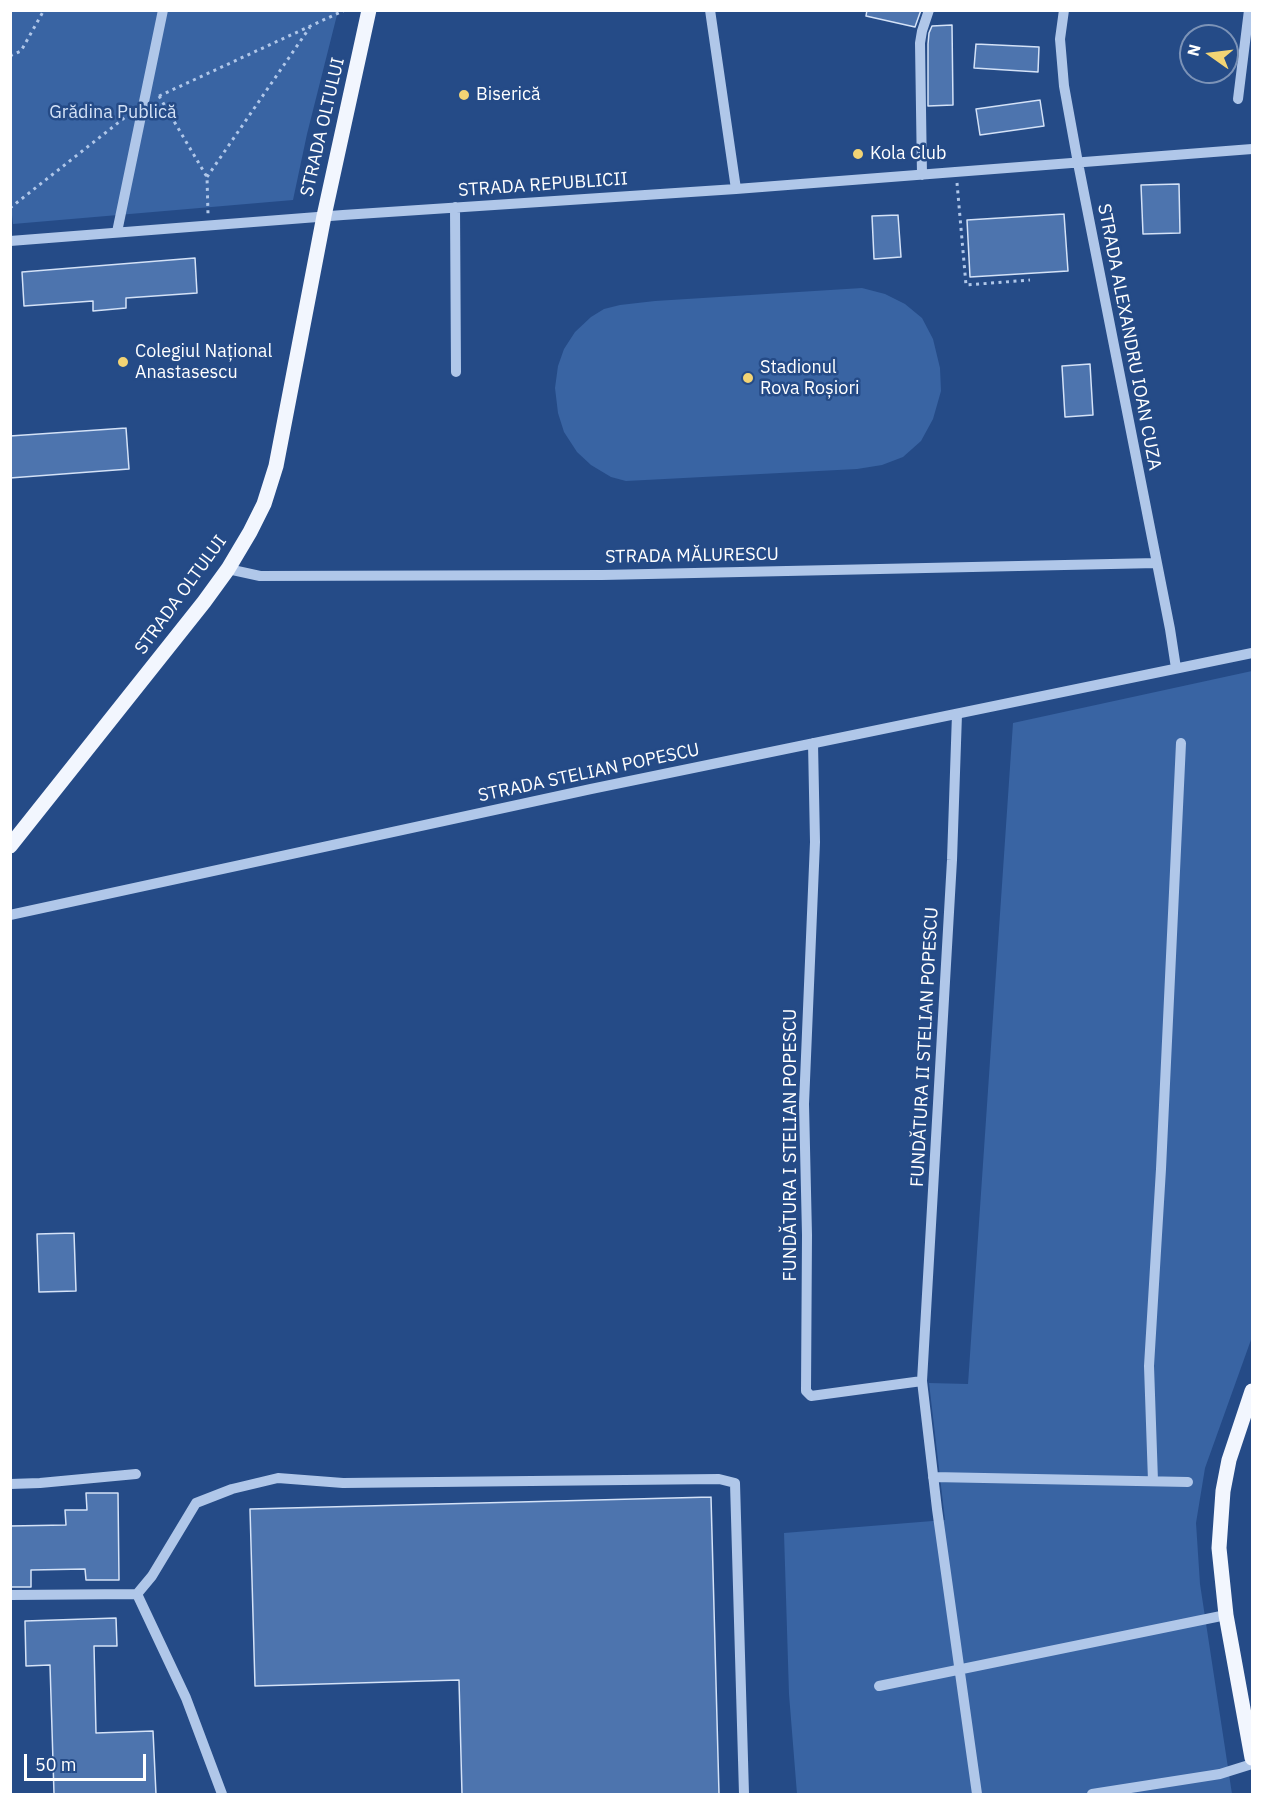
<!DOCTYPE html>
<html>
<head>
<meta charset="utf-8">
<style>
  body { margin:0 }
  #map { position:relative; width:1263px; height:1805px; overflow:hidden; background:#254b87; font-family:"IBM Plex Sans",sans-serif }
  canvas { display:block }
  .frame { position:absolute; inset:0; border:12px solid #fff; pointer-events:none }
  .north { position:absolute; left:1179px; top:24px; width:60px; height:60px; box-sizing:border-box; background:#254b87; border:2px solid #7c93b7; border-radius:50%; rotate:284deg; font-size:16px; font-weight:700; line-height:24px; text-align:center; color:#fff }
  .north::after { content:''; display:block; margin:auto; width:21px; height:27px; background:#f3d474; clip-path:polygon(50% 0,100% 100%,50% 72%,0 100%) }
  .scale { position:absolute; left:24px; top:1754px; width:122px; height:27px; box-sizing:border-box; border:3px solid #fff; border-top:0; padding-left:8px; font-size:18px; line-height:21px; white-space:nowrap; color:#fff; -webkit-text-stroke:4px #254b87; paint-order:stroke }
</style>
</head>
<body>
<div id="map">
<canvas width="1263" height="1805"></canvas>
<div class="frame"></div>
<div class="north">N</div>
<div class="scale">50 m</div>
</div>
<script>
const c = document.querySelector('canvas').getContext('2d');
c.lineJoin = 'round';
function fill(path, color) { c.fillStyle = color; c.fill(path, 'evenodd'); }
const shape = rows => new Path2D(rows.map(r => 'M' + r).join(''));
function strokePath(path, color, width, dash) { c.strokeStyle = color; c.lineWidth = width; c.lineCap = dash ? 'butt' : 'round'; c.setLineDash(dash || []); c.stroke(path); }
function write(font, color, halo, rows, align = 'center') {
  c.font = font + ' "IBM Plex Sans",sans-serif'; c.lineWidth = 5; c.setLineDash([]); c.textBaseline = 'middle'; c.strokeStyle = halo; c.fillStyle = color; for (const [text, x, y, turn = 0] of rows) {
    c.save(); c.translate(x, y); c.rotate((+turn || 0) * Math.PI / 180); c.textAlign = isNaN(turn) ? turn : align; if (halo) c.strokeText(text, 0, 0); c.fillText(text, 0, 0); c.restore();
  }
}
const green = shape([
  [10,11,338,11,307,134,293,200,13,224,10,197],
  [862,288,885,294,905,304,922,318,933,339,940,368,941,391,933,419,921,441,903,457,882,465,857,469,626,481,611,477,591,465,577,452,564,432,558,413,555,388,558,366,564,349,575,332,591,317,604,309,620,305,655,301],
  [1252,671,1252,1337,1205,1468,1196,1523,1200,1584,1232,1794,797,1794,789,1694,784,1533,945,1520,929,1383,968,1384,1013,723]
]);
const building = shape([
  [867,10,921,10,915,27,866,16,867,10],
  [952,25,953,105,928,106,928,44,929,33,932,26,952,25],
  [976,44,1039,47,1038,72,974,68,976,44],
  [1040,100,1044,126,980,135,976,109,1040,100],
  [1179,184,1180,233,1143,234,1141,185,1179,184],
  [1064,214,1068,271,970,277,967,220,1064,214],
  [898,215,901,257,874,259,872,216,898,215],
  [195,258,197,293,126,298,126,308,93,311,93,301,24,306,22,272,195,258],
  [1090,364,1093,415,1065,417,1062,366,1090,364],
  [126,428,129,469,10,478,10,436,126,428],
  [74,1233,76,1291,39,1292,37,1234,74,1233],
  [86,1493,118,1493,119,1580,86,1580,85,1569,31,1570,31,1587,10,1587,10,1526,66,1525,65,1510,87,1510,86,1493],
  [711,1497,719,1794,462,1794,459,1680,255,1686,250,1509,711,1497],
  [116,1618,117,1646,94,1646,96,1733,153,1731,156,1794,54,1794,50,1665,26,1666,25,1621,116,1618]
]);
const path = shape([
  [10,56,21,51,44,10],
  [159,96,345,10],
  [159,96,207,177,208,214],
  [207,177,310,27],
  [957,183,966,285,1030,280],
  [10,208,128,115]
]);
const minor = shape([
  [710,10,736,189],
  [1064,10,1060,39,1064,86,1078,163,1170,629,1176,668],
  [1238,99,1249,10],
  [922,175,920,43,922,31,929,10],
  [455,207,456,372],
  [117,232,163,10],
  [10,241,343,215,736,189,1252,149],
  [228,569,260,576,602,575,1157,563],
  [957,714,952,860,922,1381,937,1509,977,1794],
  [813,743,815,842,804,1104,807,1235,806,1391,811,1396,922,1381],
  [10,915,591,789,1252,653],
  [933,1477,1188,1482],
  [1153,1481,1149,1366,1161,1169,1181,743],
  [10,1484,40,1483,136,1474],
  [137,1594,186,1698,222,1794],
  [10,1595,137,1594,152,1576,196,1503,232,1489,278,1478,343,1483,719,1479,735,1483,744,1794],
  [879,1686,1226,1615],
  [1092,1794,1220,1774,1252,1764]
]);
const major = shape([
  [10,846,204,602,228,569,250,532,264,504,276,466,324,216,369,10],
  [1252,1391,1229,1460,1223,1491,1219,1548,1226,1615,1252,1758]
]);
const markers = [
  [464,95,6,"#f3d474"],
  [858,154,6,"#f3d474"],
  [123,362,6,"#f3d474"],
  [748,378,6,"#f3d474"]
];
const poiNames = [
  ["Biserică",476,95],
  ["Kola Club",870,154],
  ["Colegiul Național",135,352],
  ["Anastasescu",135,373],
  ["Stadionul",760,368],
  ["Rova Roșiori",760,389]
];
const parkNames = [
  ["Grădina Publică",113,113]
];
const streetNames = [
  ["STRADA OLTULUI",323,127,-77],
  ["STRADA REPUBLICII",543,185,-4],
  ["STRADA ALEXANDRU IOAN CUZA",1129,337,79],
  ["STRADA MĂLURESCU",692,556,-1],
  ["STRADA OLTULUI",181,595,-54],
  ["STRADA STELIAN POPESCU",589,773,-12],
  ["FUNDĂTURA II STELIAN POPESCU",925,1047,-87],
  ["FUNDĂTURA I STELIAN POPESCU",791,1145,-90]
];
fill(green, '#3964a3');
fill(building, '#4d74ae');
strokePath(building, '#d4e2f7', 1.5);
strokePath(path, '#b0c7e9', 3, [3, 4.5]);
strokePath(minor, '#b0c7e9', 10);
strokePath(major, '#f2f6fe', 15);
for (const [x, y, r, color] of markers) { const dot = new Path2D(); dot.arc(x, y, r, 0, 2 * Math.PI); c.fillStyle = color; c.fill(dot); strokePath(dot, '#254b87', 2); }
write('18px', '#fff', '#254b87', poiNames, 'left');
write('18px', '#d4e2f7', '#254b87', parkNames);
write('18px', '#fff', '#254b87', streetNames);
</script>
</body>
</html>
